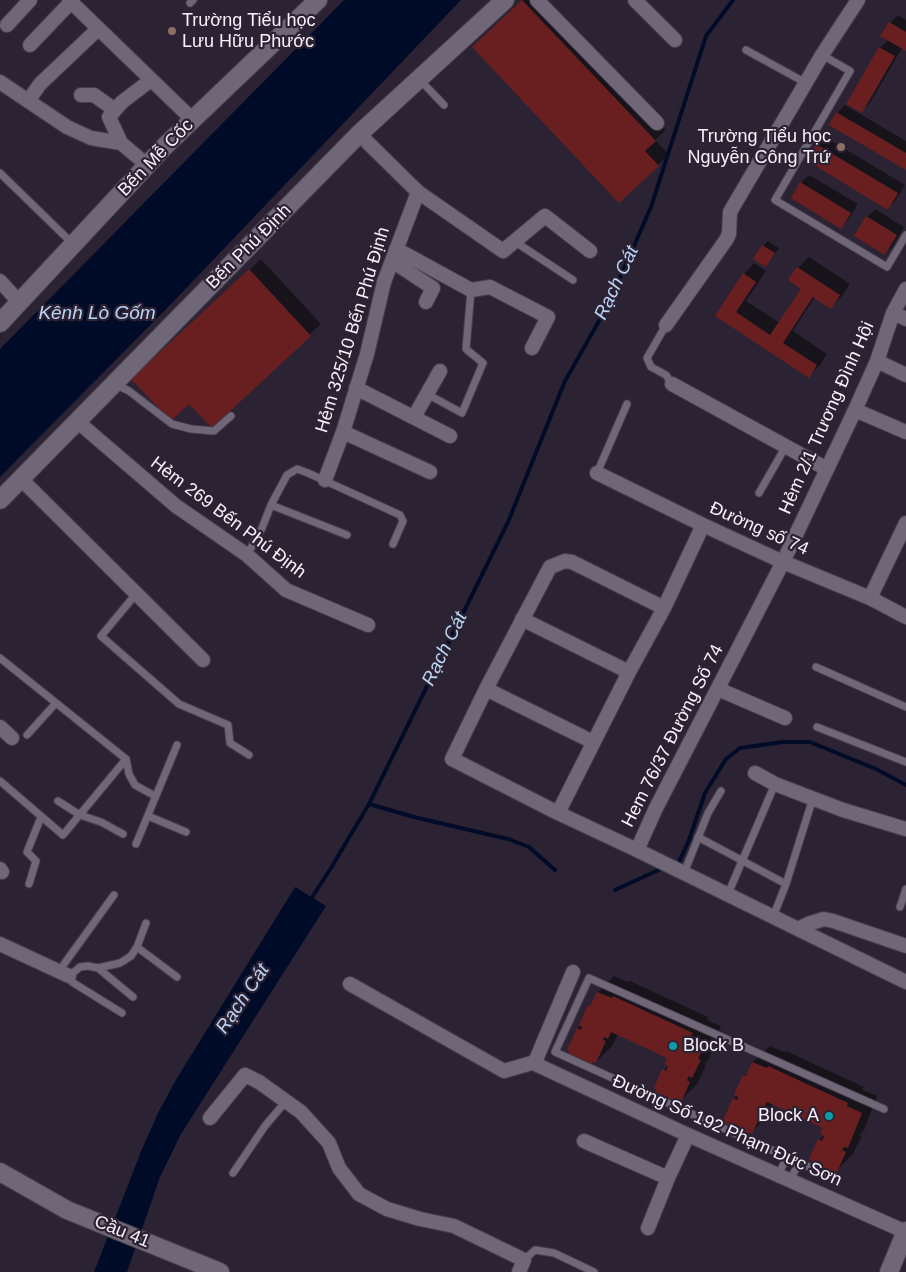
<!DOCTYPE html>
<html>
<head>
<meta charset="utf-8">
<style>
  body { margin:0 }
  canvas { display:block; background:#2b2333 }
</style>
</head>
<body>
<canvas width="906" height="1272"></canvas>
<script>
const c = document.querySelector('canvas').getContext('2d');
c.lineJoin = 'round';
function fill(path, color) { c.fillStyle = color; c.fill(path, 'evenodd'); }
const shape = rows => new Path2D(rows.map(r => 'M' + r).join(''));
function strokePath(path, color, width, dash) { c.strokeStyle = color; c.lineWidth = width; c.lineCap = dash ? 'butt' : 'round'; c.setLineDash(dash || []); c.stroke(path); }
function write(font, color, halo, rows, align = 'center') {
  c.font = font + ' Arial,sans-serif'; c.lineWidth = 4.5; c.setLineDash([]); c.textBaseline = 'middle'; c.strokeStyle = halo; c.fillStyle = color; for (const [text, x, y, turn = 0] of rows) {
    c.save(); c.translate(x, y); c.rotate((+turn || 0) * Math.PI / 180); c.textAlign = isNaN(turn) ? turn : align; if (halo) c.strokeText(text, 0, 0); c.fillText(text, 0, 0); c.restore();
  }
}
const water = shape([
  [344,0,461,0,174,301,0,477,0,349],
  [295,887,326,906,181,1134,160,1177,127,1272,94,1272,142,1149,159,1111,177,1078]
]);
const shadow = shape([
  [523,0,543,0,666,130,655,140,669,154,658,165,484,36],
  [898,15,906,20,906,50,902,48,870,103,862,111,880,48,888,40,890,23],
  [845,105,906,141,906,169,837,113],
  [825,137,905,185,896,200,888,208,817,145],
  [809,175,858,204,849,219,841,227,792,198,801,183],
  [875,209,904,227,893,246,885,254,867,217],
  [768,241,779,248,766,266,763,246],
  [809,257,850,284,842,296,831,307,815,297,793,331,827,354,820,365,809,376,716,315,744,274,754,263,766,271,746,301,780,323,802,288,798,268],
  [261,259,321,324,212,426,189,402,144,368],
  [614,976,628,982,630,981,708,1017,707,1020,721,1026,714,1042,716,1043,708,1060,704,1064,706,1065,697,1084,681,1100,655,1088,664,1070,669,1064,669,1057,618,1034,612,1046,596,1062,569,1049,578,1028,582,1025,589,1006,594,1001,598,992],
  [770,1046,784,1052,786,1051,864,1087,862,1090,877,1096,864,1130,859,1135,862,1136,853,1154,837,1170,819,1140,824,1135,824,1127,773,1104,768,1116,752,1132,734,1098,737,1095,744,1076,749,1071,753,1062]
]);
const stream = shape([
  [369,804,414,817,508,839,529,847,555,870],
  [674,864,679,862,689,840,705,793,726,759,740,748,783,742,810,742,876,769,906,785],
  [615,890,665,867],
  [309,902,331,868,369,804,508,522,565,381,607,307,651,207,706,36,733,0]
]);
const building = shape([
  [522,0,656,141,645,151,659,166,619,203,472,47],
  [889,22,906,32,906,51,880,36],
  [879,47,895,56,862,113,846,104],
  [836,112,906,153,906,170,829,125],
  [816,144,898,193,888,210,806,160],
  [800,182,851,213,841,229,791,198],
  [866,216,897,235,885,255,854,236],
  [762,245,775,253,766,267,753,259],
  [797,267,840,295,831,309,813,297,783,343,817,365,809,378,715,316,743,273,756,282,736,312,770,335,801,289,788,280],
  [249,269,311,336,212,428,189,404,171,421,131,379],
  [597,992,612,998,613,996,693,1033,691,1036,706,1043,698,1059,701,1060,692,1078,689,1076,687,1080,690,1082,681,1102,680,1101,679,1103,655,1092,656,1090,654,1088,662,1069,666,1071,668,1066,664,1064,667,1058,611,1032,608,1039,604,1037,603,1040,606,1041,596,1063,593,1062,592,1064,568,1053,569,1051,567,1050,577,1028,581,1030,582,1027,579,1025,588,1005,590,1006],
  [752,1062,767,1068,768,1066,848,1103,847,1106,862,1113,848,1148,844,1147,842,1150,846,1152,837,1172,836,1171,835,1173,811,1162,812,1160,809,1159,818,1139,822,1141,824,1136,820,1134,823,1128,767,1102,763,1109,760,1108,759,1110,762,1112,752,1134,749,1132,748,1134,724,1123,725,1121,723,1120,733,1098,737,1100,738,1097,734,1095,743,1075,746,1076]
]);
const service = shape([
  [190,3,193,0],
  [746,50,806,83],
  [822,55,850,71,775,200,887,267,906,235],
  [419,79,444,105],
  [0,173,73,244],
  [514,241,573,280],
  [666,325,647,358,651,367,666,375,672,384],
  [115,384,129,391,172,424,191,429,214,431,231,416],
  [427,394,462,413,483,363,466,349,471,290],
  [597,473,627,404],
  [759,493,786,446],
  [271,505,347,535],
  [247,555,262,528,271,505,287,475,297,469,308,473,400,515,403,521,393,544],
  [136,594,101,636,179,704,228,725,230,743,249,755],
  [0,658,126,759,63,835,0,781],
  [816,667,906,707],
  [817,727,906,762],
  [27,735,56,703],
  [126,759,129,774,135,785,155,796],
  [58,801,80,815,101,822,123,834],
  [148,816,186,832],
  [698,837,786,884,813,798],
  [136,844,177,745],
  [684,873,708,813,721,791],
  [29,884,36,861,27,852,41,817],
  [728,894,775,784],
  [900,907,906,889],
  [773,917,786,884],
  [137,947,177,977],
  [98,968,133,997],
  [59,971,114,895],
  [122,1013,72,982,69,976,80,967,88,966,98,968,120,963,131,956,137,947,146,923],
  [233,1173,265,1126,286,1101],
  [778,1175,787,1157],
  [831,1177,555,1052,589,978,884,1109],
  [790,1180,799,1163],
  [524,1260,535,1250,554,1253,594,1272]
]);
const minor = shape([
  [69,0,193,120],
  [537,0,657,123],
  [635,0,675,40],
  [7,25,30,0],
  [30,45,71,2],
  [0,82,67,127,91,138,121,143,147,165],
  [81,95,94,95,115,110],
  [28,101,40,84,98,29],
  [359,134,418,192,503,251,545,216,590,251],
  [121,143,109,117,122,102,151,80],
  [396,249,471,290,490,287,548,317,532,348],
  [392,261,433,288,426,302],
  [0,281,19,302],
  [893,313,906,319],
  [666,325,726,240,729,234,730,212,822,55,858,0],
  [877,361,906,375],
  [672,384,827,469],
  [356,388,450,436],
  [855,410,906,432],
  [414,417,440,371],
  [78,422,176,506,247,555,286,590,368,625],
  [343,432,430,472],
  [597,473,703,525,783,562,870,598,906,617],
  [21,479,203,660],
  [325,480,343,432,367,354,384,282,418,192],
  [870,598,906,523],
  [664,608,572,562,565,561,550,567,486,689,452,759,558,813,637,850,656,808,783,562,855,410,877,361,893,313,906,289],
  [522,619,629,672],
  [486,689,593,742],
  [718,689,785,718],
  [0,727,12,738],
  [755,773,775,784,843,810,906,829],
  [558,813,629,672,664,608,703,525],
  [637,850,906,982],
  [0,869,2,872],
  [798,929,808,924,824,919,833,921,906,946],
  [0,944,69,976],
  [350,984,504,1071,535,1062,573,972],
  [533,1063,688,1135,906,1232],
  [210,1118,245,1075,259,1082,301,1112,329,1143,339,1168,359,1194,387,1209,420,1219,454,1226,524,1260,519,1272],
  [584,1141,668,1178],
  [648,1228,668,1178,688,1135]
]);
const tertiary = shape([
  [0,323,164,147,318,0],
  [0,500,359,134,505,0],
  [0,1172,67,1210,220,1272],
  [889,1272,906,1231]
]);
const markers = [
  [172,31,5,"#8d6e63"],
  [841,147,5,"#8d6e63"],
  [673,1046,5,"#0f9aa8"],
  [829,1116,5,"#0f9aa8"]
];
const poiNames = [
  ["Trường Tiểu học",182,21],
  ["Lưu Hữu Phước",182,42],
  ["Trường Tiểu học",831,137,"right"],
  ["Nguyễn Công Trứ",831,158,"right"],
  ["Block B",683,1046],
  ["Block A",819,1116,"right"]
];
const streetNames = [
  ["Bến Mễ Cốc",156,158,-46],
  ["Bến Phú Định",249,247,-45],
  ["Hẻm 325/10 Bến Phú Định",353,330,-73],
  ["Hẻm 2/1 Trương Đình Hội",827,418,-66],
  ["Hẻm 269 Bến Phú Định",228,518,37],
  ["Đường số 74",759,529,24],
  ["Hem 76/37 Đường Số 74",673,736,-63],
  ["Đường Số 192 Phạm Đức Sơn",727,1131,24],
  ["Cầu 41",122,1232,22]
];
const waterNames = [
  ["Rạch Cát",617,283,-65],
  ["Kênh Lò Gốm",97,314],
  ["Rạch Cát",445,649,-64],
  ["Rạch Cát",243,999,-56]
];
fill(water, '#000b27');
fill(shadow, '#0007');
strokePath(stream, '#000b27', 4);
fill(building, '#691f20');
strokePath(service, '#453e4c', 9);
strokePath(minor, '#453e4c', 16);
strokePath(tertiary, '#453e4c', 20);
strokePath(service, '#6f6678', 7);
strokePath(minor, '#6f6678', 14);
strokePath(tertiary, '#6f6678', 18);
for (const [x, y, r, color] of markers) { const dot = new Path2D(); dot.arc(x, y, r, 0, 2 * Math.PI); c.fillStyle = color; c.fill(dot); strokePath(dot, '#2b2333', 2); }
write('18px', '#f7f1fc', '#2b2333', poiNames, 'left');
write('18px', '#f7f1fc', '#2b2333', streetNames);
write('italic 19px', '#bbd3f5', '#2b2333', waterNames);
</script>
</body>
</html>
